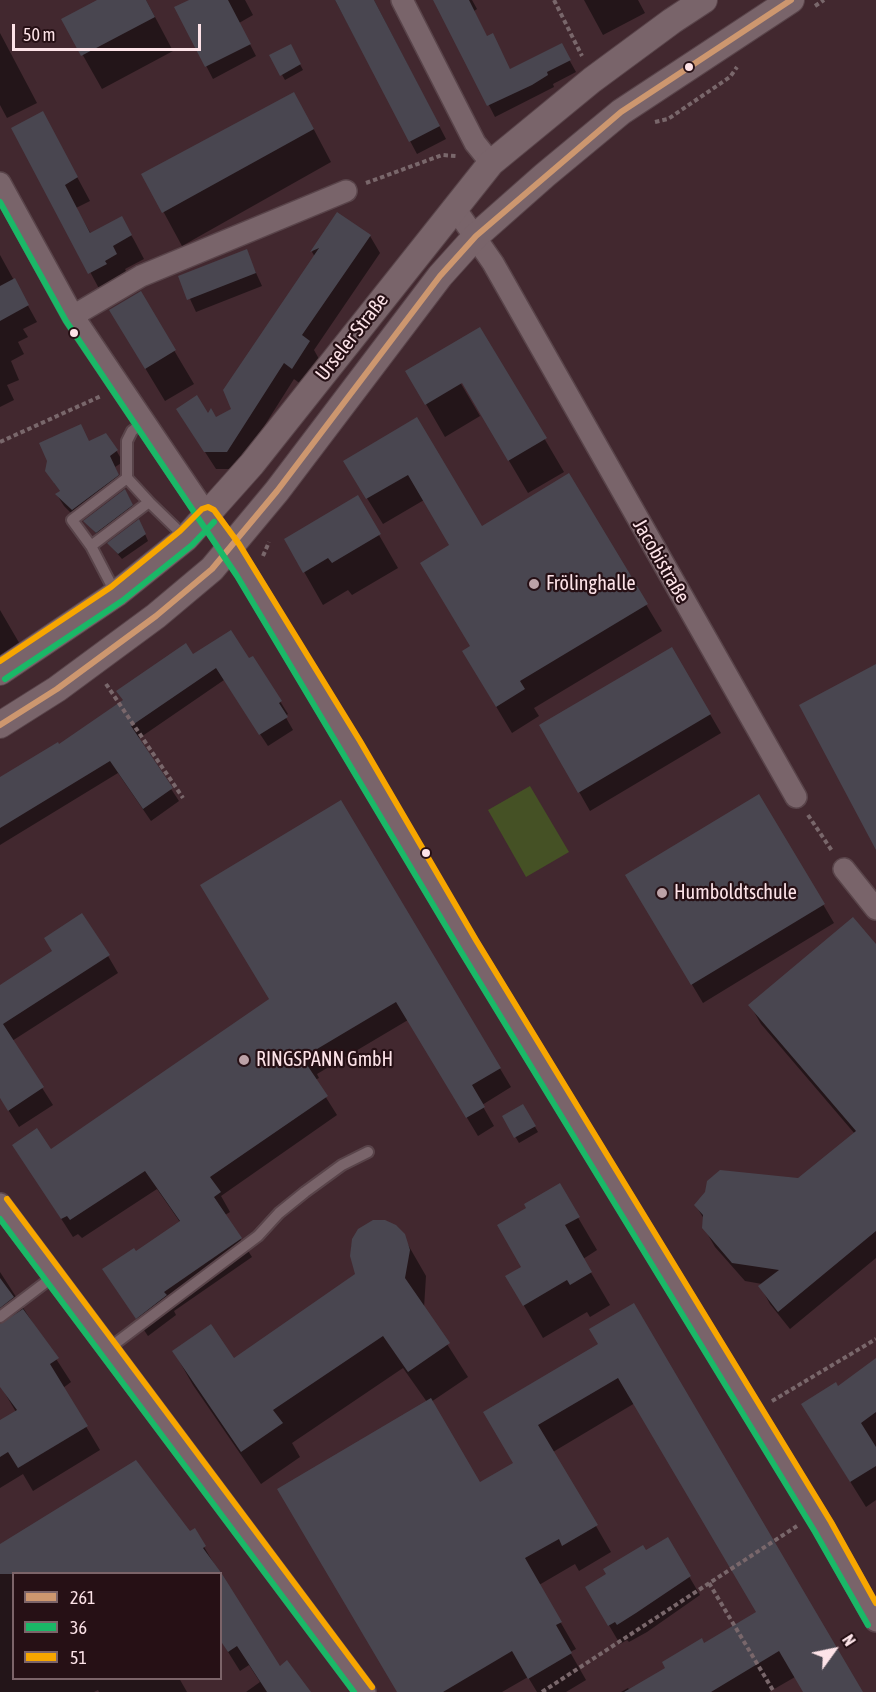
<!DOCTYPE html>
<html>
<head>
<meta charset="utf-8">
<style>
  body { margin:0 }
  #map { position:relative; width:876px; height:1692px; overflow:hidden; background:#42282f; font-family:"Asap Condensed",sans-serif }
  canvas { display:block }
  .legend { position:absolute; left:12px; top:1572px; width:210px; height:108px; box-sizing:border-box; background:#261015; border:2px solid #7c6469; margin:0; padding:8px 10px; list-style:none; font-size:18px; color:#fde3e8 }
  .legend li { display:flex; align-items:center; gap:12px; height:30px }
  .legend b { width:30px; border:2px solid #7c6469 }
  .north { position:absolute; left:804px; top:1620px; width:60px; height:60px; -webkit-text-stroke:4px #261015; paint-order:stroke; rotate:57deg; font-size:16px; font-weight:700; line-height:24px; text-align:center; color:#fde3e8 }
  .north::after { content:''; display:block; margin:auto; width:21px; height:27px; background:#fde3e8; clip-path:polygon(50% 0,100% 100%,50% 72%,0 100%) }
  .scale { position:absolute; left:12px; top:24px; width:189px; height:27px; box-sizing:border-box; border:3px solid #fde3e8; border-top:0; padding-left:8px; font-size:18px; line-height:21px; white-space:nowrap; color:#fde3e8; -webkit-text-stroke:4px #261015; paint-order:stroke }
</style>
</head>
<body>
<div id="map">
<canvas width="876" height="1692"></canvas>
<ul class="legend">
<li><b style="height:8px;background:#cd976f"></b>261</li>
<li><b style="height:8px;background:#1ab867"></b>36</li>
<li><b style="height:8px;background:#f7a600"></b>51</li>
</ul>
<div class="north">N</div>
<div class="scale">50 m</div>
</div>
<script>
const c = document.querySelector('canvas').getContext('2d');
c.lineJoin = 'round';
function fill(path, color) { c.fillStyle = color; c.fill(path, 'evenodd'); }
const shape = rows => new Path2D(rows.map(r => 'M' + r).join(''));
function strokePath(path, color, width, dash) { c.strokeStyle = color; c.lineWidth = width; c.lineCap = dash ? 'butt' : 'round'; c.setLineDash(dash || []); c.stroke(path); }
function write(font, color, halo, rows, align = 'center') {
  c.font = font + ' "Asap Condensed",sans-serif'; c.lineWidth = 4.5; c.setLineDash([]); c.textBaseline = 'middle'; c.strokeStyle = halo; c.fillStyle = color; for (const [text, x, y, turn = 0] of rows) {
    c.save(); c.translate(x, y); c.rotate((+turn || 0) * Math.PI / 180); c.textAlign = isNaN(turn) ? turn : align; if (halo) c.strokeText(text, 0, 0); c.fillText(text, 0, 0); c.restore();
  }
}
const green = shape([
  [530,786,569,852,526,877,488,810]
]);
const shadow = shape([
  [101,0,146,0,173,51,102,89,63,20],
  [192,0,245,0,253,15,239,23,256,56,213,79,176,8],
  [335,0,374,0,446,139,417,154],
  [435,0,472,0,477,9,474,11,487,38,510,71,561,45,576,72,553,84,554,87,495,117],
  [584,0,638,0,645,13,603,35],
  [0,33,37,103,7,118,0,105],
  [290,46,303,70,285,80,271,56],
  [312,126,331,162,182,246,143,174],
  [13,128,55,136,90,201,76,208,91,234,121,218,134,240,144,259,125,269,129,277,103,296],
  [337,214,370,236,380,253,314,350,319,359,302,385,294,379,237,469,216,469,178,410,216,418,233,410,315,257,312,252],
  [246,251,262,286,196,312,180,277],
  [0,255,37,322,23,329,28,337,18,342,24,354,11,361,19,380,7,385,14,400,0,407],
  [140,293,194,384,165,401,130,343],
  [480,329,564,472,528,493,459,376,457,377,480,416,445,437,407,371],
  [417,419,481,528,568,475,662,631,534,708,539,716,512,733,479,678,451,546,424,500,383,524,360,487],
  [89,442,116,450,123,462,115,467,124,487,79,521,64,506,57,495,61,492,54,483],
  [128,496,135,511,100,538,85,521],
  [357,497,398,568,352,595,348,590,323,605,286,540],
  [142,527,148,541,122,559,109,544],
  [0,610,21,646,0,658],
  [672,649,721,733,590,811,541,725],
  [193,656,249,660,253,658,288,714,285,716,293,730,268,746,224,680,138,739,179,801,151,821,118,773,0,845,0,779,59,746],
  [759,796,834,923,703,1003,638,894],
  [341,802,511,1087,482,1105,494,1126,478,1136,408,1020,317,1074,319,1078,315,1080,337,1115,221,1196,230,1212,225,1215,252,1257,174,1311,176,1315,148,1336,104,1270,135,1253,180,1222,157,1189,82,1238,78,1234,73,1237,14,1146,51,1151,271,1000],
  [876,947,876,1258,790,1329,770,1304,760,1286,762,1284,745,1281,715,1247,704,1228,704,1219,696,1206,799,1179,855,1134,761,1024,750,1005],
  [108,956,118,973,12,1041,53,1105,19,1127,0,1097,0,987],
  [523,1106,538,1132,519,1143,504,1117],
  [559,1185,597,1250,583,1259,610,1305,590,1317,587,1312,543,1338,507,1277,523,1268,528,1209],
  [359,1230,407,1243,426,1276,424,1308,468,1377,431,1402,479,1484,515,1463,485,1413,600,1344,861,1692,804,1692,795,1677,769,1692,621,1692,628,1688,630,1691,758,1613,635,1403,553,1452,611,1552,579,1571,575,1564,539,1585,576,1649,570,1652,586,1680,566,1692,537,1692,528,1677,502,1692,398,1692,427,1402,403,1368,292,1443,300,1457,261,1484,193,1385,174,1352,234,1360,356,1275,351,1247],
  [0,1272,71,1382,63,1388,100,1450,33,1491,23,1474,0,1488,0,1422,16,1412,0,1385],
  [876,1360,876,1500,866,1507,818,1430,838,1389],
  [194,1530,216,1567,14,1574,14,1678,179,1678,187,1692,99,1692,98,1690,94,1692,0,1692,0,1546,189,1533],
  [667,1539,700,1595,647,1632,629,1642,627,1640,620,1644,587,1588],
  [220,1574,279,1668,310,1692,246,1692,260,1682,249,1665,240,1671,220,1639]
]);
const building = shape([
  [97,0,146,0,155,17,81,56,61,19],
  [189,0,228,0,251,44,205,67,174,7],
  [335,0,374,0,440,126,409,142],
  [433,0,469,0,487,36,493,33,510,69,562,43,571,60,547,72,548,75,532,85,487,106],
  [291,44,301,64,280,76,269,55],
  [294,92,314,129,162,213,141,174],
  [43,111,78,177,65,185,90,233,122,216,132,235,113,246,117,254,105,261,107,264,88,274,11,128],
  [337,212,371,235,302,335,310,341,292,369,284,363,227,452,204,452,176,409,197,395,208,413,211,408,216,417,231,409,223,390,319,248,310,252],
  [247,249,256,273,187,300,178,276],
  [15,278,29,305,0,321,0,286],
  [141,291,176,350,145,369,109,310],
  [480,327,547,438,508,461,462,383,425,405,405,371],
  [417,417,482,526,569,473,648,604,520,681,525,689,496,707,462,651,470,646,420,563,449,545,408,475,366,499,343,461],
  [81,424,89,441,106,433,118,450,110,456,119,475,72,510,55,494,60,491,45,471,47,461,39,443],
  [125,489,133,505,96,533,83,521],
  [358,495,381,534,332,563,328,558,303,573,284,539],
  [139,519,146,534,118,554,107,543],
  [231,630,249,658,253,656,282,701,279,703,288,717,259,735,216,668,131,726,173,788,143,809,110,761,0,828,0,777,58,742,59,744,123,700,116,691,186,643,193,654],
  [672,647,711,714,578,793,539,725],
  [876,664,876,850,799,705],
  [759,794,825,904,691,985,625,875],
  [341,800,501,1068,472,1085,485,1107,466,1118,396,1002,307,1055,310,1058,305,1062,328,1096,210,1177,221,1192,214,1197,242,1238,164,1292,167,1295,136,1319,102,1269,134,1248,136,1251,180,1221,145,1171,70,1220,67,1216,61,1219,12,1145,37,1128,51,1149,269,999,200,885],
  [82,913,110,955,3,1024,44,1087,8,1111,0,1098,0,985,52,951,44,938],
  [853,917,876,944,876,1231,778,1312,758,1286,779,1270,732,1263,702,1228,703,1215,694,1205,705,1192,707,1181,720,1170,798,1178,856,1131,748,1005],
  [523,1104,536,1126,514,1138,502,1116],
  [560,1183,580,1217,565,1225,592,1272,570,1285,567,1280,523,1306,505,1276,521,1267,497,1225,526,1208,524,1204],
  [373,1220,385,1220,396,1225,405,1234,410,1250,405,1278,450,1343,408,1372,383,1336,273,1410,283,1423,241,1452,172,1351,211,1324,234,1358,355,1274,350,1256,352,1239,358,1229],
  [0,1278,14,1297,0,1308],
  [634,1303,863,1692,803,1692,779,1651,711,1692,624,1692,665,1668,662,1662,702,1638,704,1643,756,1612,618,1378,538,1425,598,1525,562,1546,559,1539,525,1558,562,1622,556,1625,572,1653,528,1679,512,1651,443,1692,397,1692,277,1489,431,1398,480,1482,513,1463,483,1412,598,1344,589,1329],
  [23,1309,59,1358,50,1364,88,1426,18,1468,8,1452,0,1457,0,1420,17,1410,0,1387,0,1324],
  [876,1358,876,1412,861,1423,876,1447,876,1466,850,1482,801,1404,836,1382,838,1386],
  [136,1460,190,1531,195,1528,206,1546,203,1548,222,1574,280,1666,287,1660,311,1692,267,1692,237,1646,228,1652,220,1640,220,1574,0,1574,0,1544],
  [668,1537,691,1576,636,1613,617,1625,615,1622,608,1626,585,1587,606,1574,603,1569,643,1545,646,1550]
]);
const path = shape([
  [554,0,582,56],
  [815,6,824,0],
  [655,122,668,119,730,77,737,67],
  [366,183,442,155,456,156],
  [0,442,101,396],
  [263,556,269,542],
  [106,684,183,798],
  [808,815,832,851],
  [772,1401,876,1339],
  [709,1583,774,1692],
  [542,1692,797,1526]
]);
const service = shape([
  [127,478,127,441,132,431,144,422],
  [91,546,72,520,127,478,149,502],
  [116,594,91,546,149,502,186,538],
  [0,1317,54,1276],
  [108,1349,258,1236,279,1213,305,1192,342,1165,368,1152]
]);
const minor = shape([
  [402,0,475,143,491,163],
  [0,183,73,316,245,571,468,945,823,1527,876,1621],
  [454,207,493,263,796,797],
  [73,316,141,276,346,191],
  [844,869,876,909],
  [0,1204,365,1692]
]);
const tertiary = shape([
  [0,672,116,594,186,538,252,464,491,163,592,80,672,21,704,0],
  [0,725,57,689,156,616,212,569,277,491,440,276,476,236,545,175,621,112,791,0]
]);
const bus1 = shape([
  [0,725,57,689,156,616,212,569,277,491,440,276,476,236,621,112,791,0]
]);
const bus2 = shape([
  [0,202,66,321,237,576,460,950,815,1532,868,1625],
  [5,679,122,601,192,545,214,522],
  [0,1219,354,1692]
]);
const bus3 = shape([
  [0,661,111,587,180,531,202,509,208,507,214,510,239,544,360,741,476,940,831,1522,876,1603],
  [7,1199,372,1687]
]);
const markers = [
  [689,67,5,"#fde3e8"],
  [74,333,5,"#fde3e8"],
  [534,584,6,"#bca2a7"],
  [426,853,5,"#fde3e8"],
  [662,893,6,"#bca2a7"],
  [244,1060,6,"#bca2a7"]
];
const streetNames = [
  ["Urseler Straße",352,337,-52],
  ["Jacobistraße",661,561,60]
];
const poiNames = [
  ["Frölinghalle",546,584],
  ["Humboldtschule",674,893],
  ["RINGSPANN GmbH",256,1060]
];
fill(green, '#455125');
fill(shadow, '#0007');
fill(building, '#494650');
strokePath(service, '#59444a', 14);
strokePath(minor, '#59444a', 24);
strokePath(tertiary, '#59444a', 28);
strokePath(path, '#79676b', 4, [4.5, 3]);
strokePath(service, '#79646a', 10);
strokePath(minor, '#79646a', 21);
strokePath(tertiary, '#79646a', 26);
strokePath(bus1, '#cd976f', 6);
strokePath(bus2, '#1ab867', 6);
strokePath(bus3, '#f7a600', 6);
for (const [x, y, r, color] of markers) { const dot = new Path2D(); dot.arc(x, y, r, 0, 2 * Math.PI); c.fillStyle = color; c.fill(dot); strokePath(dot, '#261015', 2); }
write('20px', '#fde3e8', '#261015', streetNames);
write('20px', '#fde3e8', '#261015', poiNames, 'left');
</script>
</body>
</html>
